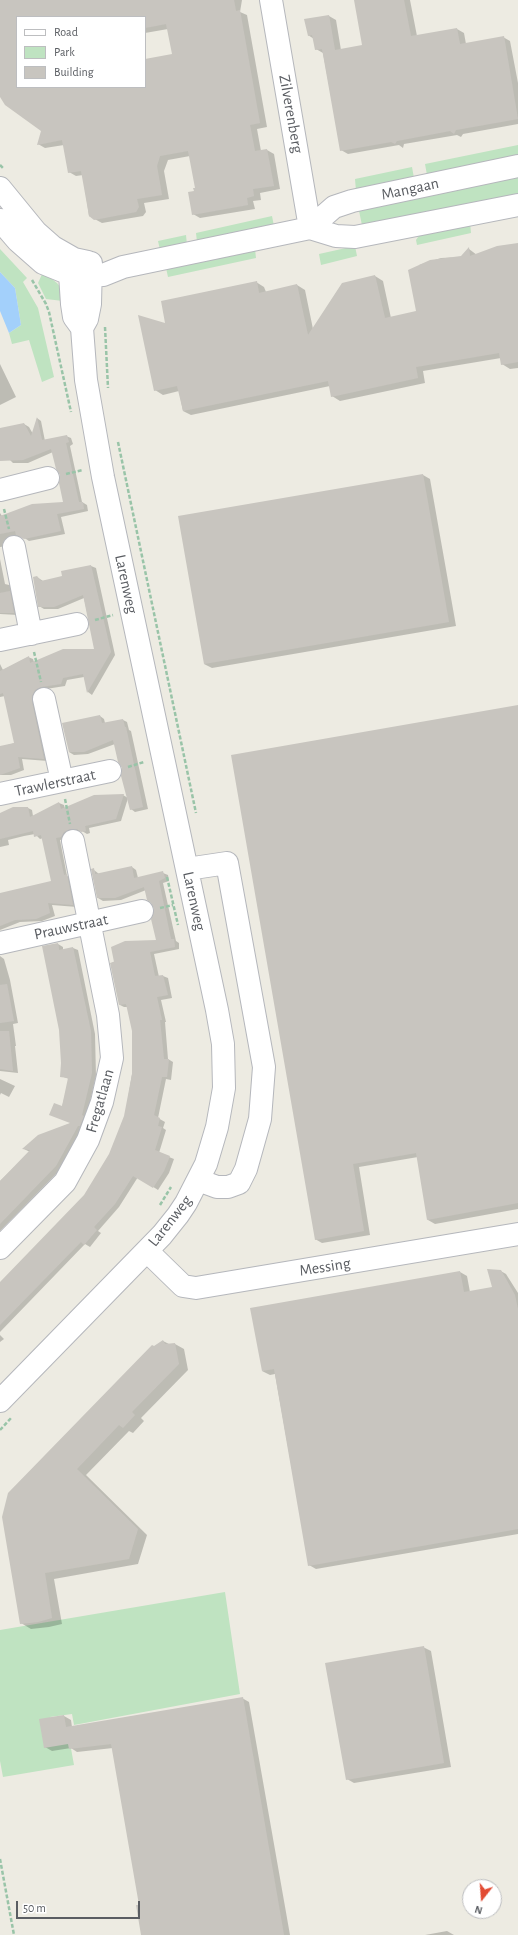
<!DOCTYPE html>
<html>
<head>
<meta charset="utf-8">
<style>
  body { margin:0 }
  #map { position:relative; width:518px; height:1935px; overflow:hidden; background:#edebe2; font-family:"Alegreya Sans",sans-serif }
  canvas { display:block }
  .legend { position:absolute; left:16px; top:16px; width:130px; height:72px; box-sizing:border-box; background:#fff; border:1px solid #bdbec0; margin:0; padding:5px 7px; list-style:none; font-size:12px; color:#5a5d62 }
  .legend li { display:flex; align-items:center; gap:8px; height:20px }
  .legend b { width:20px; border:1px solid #bdbec0 }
  .north { position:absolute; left:462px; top:1879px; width:40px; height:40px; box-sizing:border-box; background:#fff; border:1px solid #bdbec0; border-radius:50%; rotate:197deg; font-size:11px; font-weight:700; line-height:16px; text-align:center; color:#5a5d62 }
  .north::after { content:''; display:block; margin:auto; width:14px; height:18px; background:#e24b33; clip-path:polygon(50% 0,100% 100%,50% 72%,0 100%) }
  .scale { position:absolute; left:16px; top:1901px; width:124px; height:18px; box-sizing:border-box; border:2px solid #5a5d62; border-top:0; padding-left:5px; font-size:12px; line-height:14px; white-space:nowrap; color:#5a5d62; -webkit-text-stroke:3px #fff; paint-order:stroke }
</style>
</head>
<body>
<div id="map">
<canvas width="518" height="1935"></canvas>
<ul class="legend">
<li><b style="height:5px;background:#fff"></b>Road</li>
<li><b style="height:11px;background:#bfe3c1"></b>Park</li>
<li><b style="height:11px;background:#c8c5bf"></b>Building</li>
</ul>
<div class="north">N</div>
<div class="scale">50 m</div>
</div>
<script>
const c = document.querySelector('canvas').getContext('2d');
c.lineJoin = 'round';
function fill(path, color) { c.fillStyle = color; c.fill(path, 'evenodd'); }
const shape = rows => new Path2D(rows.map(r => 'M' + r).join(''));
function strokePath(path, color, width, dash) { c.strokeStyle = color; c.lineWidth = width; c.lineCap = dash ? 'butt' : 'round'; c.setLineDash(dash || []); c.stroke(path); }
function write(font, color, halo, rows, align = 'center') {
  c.font = font + ' "Alegreya Sans",sans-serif'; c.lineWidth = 3; c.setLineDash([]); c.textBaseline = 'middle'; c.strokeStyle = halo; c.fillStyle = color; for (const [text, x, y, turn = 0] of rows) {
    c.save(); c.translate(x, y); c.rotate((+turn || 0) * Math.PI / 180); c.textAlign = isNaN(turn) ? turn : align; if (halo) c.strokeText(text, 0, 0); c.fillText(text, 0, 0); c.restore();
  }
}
const green = shape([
  [518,145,518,156,427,175,425,164],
  [412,167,414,178,356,191,355,179],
  [518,172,518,196,363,230,358,206],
  [272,216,274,226,197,242,196,233],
  [470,222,471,233,417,245,416,240,420,234],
  [186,235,187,245,160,250,158,241],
  [355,246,357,256,321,265,319,254],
  [0,249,27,278,23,282,38,308,54,377,42,382,29,340,12,344,9,333,21,325,15,288,0,272],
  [255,249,256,258,168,277,166,268],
  [43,272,57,283,61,288,63,301,46,299,38,283],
  [225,1592,240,1694,74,1725,72,1714,50,1717,70,1743,74,1765,3,1777,0,1761,0,1630]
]);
const water = shape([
  [0,272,15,288,21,325,9,333,0,311]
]);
const shadow = shape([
  [0,0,242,0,240,12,247,15,267,127,257,129,261,151,267,150,274,154,280,189,260,193,261,200,253,201,255,209,200,218,193,214,196,189,190,156,168,160,164,171,169,199,144,203,146,212,143,216,102,223,89,216,83,175,76,176,69,172,64,145,45,148,38,144,42,131,0,95],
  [17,17,145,17,145,33,168,29,173,55,145,60,145,87,17,87],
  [355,0,410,0,417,36,457,29,464,33,466,44,503,37,510,41,518,83,518,124,463,134,461,137,457,135,404,144,403,148,399,145,348,154,341,150,323,53,316,49,314,39,308,35,329,16,336,20,341,50,363,46],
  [518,244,518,368,510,369,502,364,501,358,423,371,425,383,340,401,332,396,330,386,191,415,183,411,179,391,163,395,155,390,166,325,256,282,264,287,266,292,297,285,305,290,313,329,342,284,375,276,383,281,391,318,418,312,419,265,441,258,461,257,469,249,477,255],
  [0,364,16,397,0,405],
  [37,418,41,421,45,441,66,436,71,438,73,444,70,446,82,502,87,505,88,511,61,517,65,534,29,541,23,537,16,537,7,546,0,547,0,513,2,516,64,503,61,475,53,452,28,463,13,463,0,450,0,429,24,424,29,427,33,434],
  [423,475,430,479,456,626,212,668,204,664],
  [0,559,5,584,13,586,18,615,0,614],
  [91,566,96,568,115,655,92,695,88,692,84,677,67,680,65,686,46,689,48,761,22,759,24,770,11,775,0,775,0,747,15,743,5,696,0,697,0,664,3,670,28,657,33,659,34,662,95,650,84,598,58,609,44,609,39,606,37,577,43,581,63,577,62,572],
  [518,707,518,1209,435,1224,428,1220,418,1157,359,1167,370,1235,322,1243,315,1239],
  [100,716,104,719,105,723,123,720,127,722,129,730,131,731,148,809,135,812,131,809,128,798,121,821,89,828,90,833,87,834,82,831,75,831,66,839,60,840,67,876,71,878,77,907,52,905,55,916,42,921,20,922,0,930,0,899,52,882,43,838,40,839,35,834,24,836,8,840,9,845,0,847,0,814,28,808,32,810,33,816,59,803,64,805,65,809,123,795,128,798,123,768,115,744,88,754,74,755,69,752],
  [132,867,136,870,138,878,163,873,168,875,169,881,163,883,176,941,179,943,179,949,154,954,159,977,163,976,168,978,172,998,161,1000,166,1022,165,1022,168,1059,173,1062,171,1080,166,1079,158,1118,165,1122,163,1128,166,1130,159,1153,174,1159,169,1173,158,1190,138,1177,119,1207,98,1231,101,1233,90,1247,85,1244,0,1332,0,1283,85,1195,110,1155,125,1116,132,1074,133,1031,128,1007,124,1007,120,1005,111,963,157,941,155,909,146,890,121,900,103,901,98,898,94,870,99,874],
  [58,944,63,947,63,950,73,948,78,950,95,1034,96,1076,86,1119,88,1120,61,1169,0,1231,0,1181,30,1152,24,1149,39,1136,71,1123,62,1107,69,1079,61,1076,62,1063],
  [0,956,4,959,10,980,18,1023,13,1024,16,1046,15,1046,18,1073,0,1071],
  [0,1079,15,1086,9,1097,1,1093,0,1095],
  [499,1270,506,1274,518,1293,518,1534,316,1569,309,1565,275,1374,270,1375,262,1371,460,1272,467,1276,470,1292,493,1288],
  [0,1335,4,1339,0,1342],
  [163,1341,169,1344,175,1344,184,1349,188,1370,141,1418,144,1421,133,1433,129,1431,86,1475,147,1535,138,1564,54,1579,62,1624,49,1627,31,1629,21,1623,3,1517,154,1347],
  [423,1647,431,1651,451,1767,354,1783,347,1779],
  [242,1698,249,1702,290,1935,142,1935,140,1906,113,1748,77,1752,71,1748,52,1751,45,1747,64,1716,71,1720,72,1727],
  [447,1931,454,1935,425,1935]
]);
const building = shape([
  [0,0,234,0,236,11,240,10,260,123,250,125,255,151,267,149,274,186,253,189,254,196,247,198,248,205,192,215,188,192,194,191,193,188,195,188,188,151,160,156,157,166,162,195,137,199,139,207,136,212,94,220,89,216,81,171,68,173,62,140,37,145,41,131,5,105,0,97],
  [17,17,145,17,145,28,166,24,172,54,145,59,145,87,17,87],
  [354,0,404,0,411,36,457,28,460,44,504,36,518,119,456,130,454,134,450,131,397,141,395,144,391,142,340,151,322,49,315,50,312,35,308,36,304,19,329,15,335,50,362,45],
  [518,243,518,362,501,365,499,353,416,367,418,378,331,397,328,381,183,411,177,386,154,391,138,315,165,323,161,301,257,281,259,293,297,284,308,335,342,283,375,275,385,318,416,311,408,270,430,260,461,256,469,247,470,256,497,246],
  [37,417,42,440,67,435,69,442,66,443,79,502,83,502,84,509,57,514,61,531,24,539,16,535,15,531,0,534,0,516,32,504,63,502,59,483,60,475,56,469,51,449,23,460,0,461,0,428,24,423,31,436],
  [423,474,449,622,204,664,178,516],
  [91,565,111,652,87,693,83,674,63,678,61,684,41,687,35,690,32,696,32,702,44,759,18,757,20,768,0,775,0,746,14,743,3,693,0,694,0,671,29,656,30,663,63,649,94,649,83,595,54,607,38,607,33,577,37,576,41,581,62,576,61,571],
  [10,591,14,613,0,613,0,593],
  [518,705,518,1203,427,1220,416,1153,353,1164,364,1231,315,1240,231,755],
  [100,715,102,723,123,719,125,727,126,727,143,807,130,810,121,776,122,768,118,762,113,740,84,752,69,752,62,723],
  [124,794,116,819,85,826,86,831,81,832,77,829,70,829,64,832,61,837,56,838,64,875,67,874,73,905,48,903,50,913,36,919,15,920,0,926,0,893,51,881,41,835,34,837,33,831,0,839,0,813,13,807,28,807,30,817,59,802,61,809,94,795],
  [132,866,134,878,163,871,165,878,159,881,171,939,174,939,175,947,150,952,155,976,163,975,168,995,157,997,162,1020,160,1020,164,1059,169,1059,167,1077,162,1077,154,1115,160,1118,158,1126,162,1127,155,1150,170,1156,164,1171,153,1188,133,1176,115,1204,94,1227,97,1230,84,1245,81,1242,0,1325,0,1282,84,1195,109,1154,124,1116,132,1074,132,1031,126,1004,119,1005,110,963,114,962,111,947,125,941,156,940,151,919,154,909,151,903,147,900,144,887,115,898,97,898,91,869,94,868,95,874],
  [58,943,59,950,73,947,91,1031,92,1073,82,1115,84,1116,80,1126,78,1126,56,1166,0,1224,0,1181,30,1150,22,1149,38,1135,70,1123,49,1115,54,1103,62,1106,68,1078,60,1077,61,1063,59,1030,42,946],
  [7,984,14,1021,0,1023,0,985],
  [0,1031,9,1031,13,1071,0,1069],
  [487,1269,501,1270,515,1295,518,1309,518,1529,308,1566,274,1369,262,1371,250,1308,460,1271,464,1292,492,1287],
  [163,1340,165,1344,175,1343,179,1364,132,1412,135,1415,123,1428,119,1425,77,1469,138,1529,129,1559,45,1573,52,1618,38,1622,20,1624,2,1517,8,1493,152,1345,154,1346],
  [424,1646,444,1763,346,1780,325,1663],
  [243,1697,284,1935,141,1935,136,1905,139,1905,111,1744,69,1749,68,1744,44,1748,39,1719,64,1715,66,1727]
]);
const path = shape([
  [0,165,4,169],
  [32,280,46,304,49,312,71,412],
  [105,327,108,388],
  [118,442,196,813],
  [66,474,83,470],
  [4,509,9,529],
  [95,620,113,615],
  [34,652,41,682],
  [128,767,144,762],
  [65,799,70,824],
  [167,877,178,925],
  [160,908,173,905],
  [160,1205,171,1187],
  [0,1430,12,1417],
  [0,1859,14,1935]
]);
const minor = shape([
  [271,0,310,228],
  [0,188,36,232,53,247,74,259,88,262],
  [0,220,18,241,43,263,70,274,91,276,103,275,123,267,310,228,336,236,355,237,518,205],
  [310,228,334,207,352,201,518,166],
  [82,328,87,319,90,304,91,263],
  [0,490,48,478],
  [14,547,31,634],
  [0,640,77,624],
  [44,699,62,781],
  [0,794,110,771],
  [187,869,227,863,264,1067,260,1119,246,1169,239,1183,228,1187,217,1187,198,1180],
  [0,943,142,911],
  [0,1248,65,1182,88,1140,102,1102,112,1058,108,1015,73,841],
  [147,1251,183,1286,196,1288,518,1234],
  [0,1401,162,1235,178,1215,186,1203,206,1164,217,1127,224,1088,223,1044,217,1010,103,477,86,380,82,328,74,317,72,304,70,274,74,259]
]);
const streetNames = [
  ["Zilverenberg",291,114,80],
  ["Mangaan",410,189,-12],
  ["Larenweg",126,584,78],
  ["Trawlerstraat",55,783,-12],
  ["Larenweg",194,901,78],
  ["Prauwstraat",71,927,-12],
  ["Fregatlaan",100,1101,-74],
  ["Larenweg",170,1221,-52],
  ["Messing",325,1267,-9]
];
fill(green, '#bfe3c1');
fill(water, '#a3d0fb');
fill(shadow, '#0003');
fill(building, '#c8c5bf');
strokePath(minor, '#b5b7bc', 24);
strokePath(path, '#99c4a8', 2.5, [4, 2]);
strokePath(minor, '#fff', 22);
write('16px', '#5a5d62', '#fff', streetNames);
</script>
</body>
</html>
